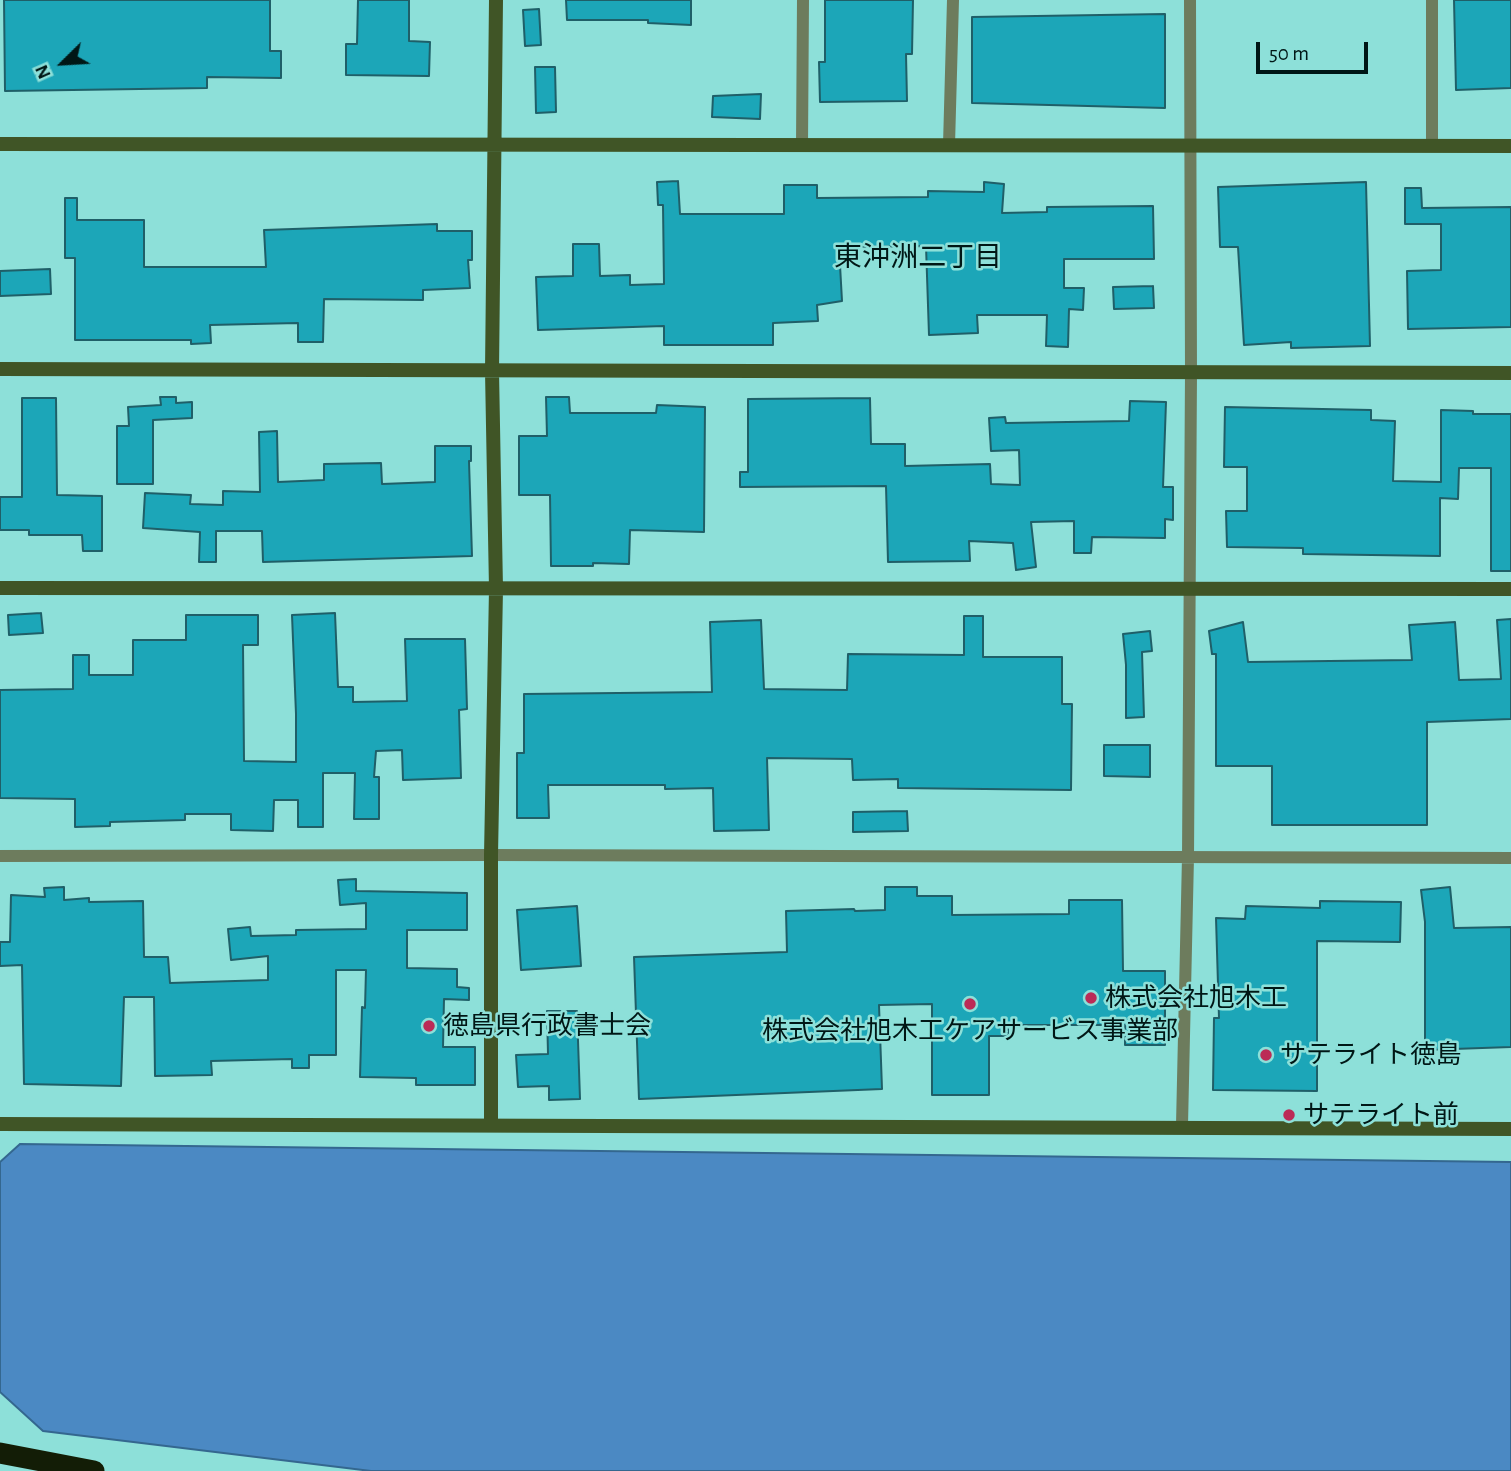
<!DOCTYPE html>
<html>
<head>
<meta charset="utf-8">
<style>
  body { margin:0 }
  #map { position:relative; width:1511px; height:1471px; overflow:hidden; background:#8de0d9; font-family:"Alegreya Sans",sans-serif }
  canvas { display:block }
  .north { position:absolute; left:28px; top:28px; width:70px; height:70px; -webkit-text-stroke:5px #8de0d9; paint-order:stroke; rotate:246deg; font-size:19px; font-weight:700; line-height:28px; text-align:center; color:#001716 }
  .north::after { content:''; display:block; margin:auto; width:24px; height:32px; background:#001716; clip-path:polygon(50% 0,100% 100%,50% 72%,0 100%) }
  .scale { position:absolute; left:1256px; top:42px; width:112px; height:32px; box-sizing:border-box; border:4px solid #001716; border-top:0; padding-left:9px; font-size:21px; line-height:24px; white-space:nowrap; color:#001716; -webkit-text-stroke:5px #8de0d9; paint-order:stroke }
</style>
</head>
<body>
<div id="map">
<canvas width="1511" height="1471"></canvas>
<div class="north">N</div>
<div class="scale">50 m</div>
</div>
<script>
const c = document.querySelector('canvas').getContext('2d');
c.lineJoin = 'round';
function fill(path, color) { c.fillStyle = color; c.fill(path, 'evenodd'); }
const shape = rows => new Path2D(rows.map(r => 'M' + r).join(''));
function strokePath(path, color, width, dash) { c.strokeStyle = color; c.lineWidth = width; c.lineCap = dash ? 'butt' : 'round'; c.setLineDash(dash || []); c.stroke(path); }
function write(font, color, halo, rows, align = 'center') {
  c.font = font + ' "Alegreya Sans","Noto Sans JP",sans-serif'; c.lineWidth = 5; c.setLineDash([]); c.textBaseline = 'middle'; c.strokeStyle = halo; c.fillStyle = color; for (const [text, x, y, turn = 0] of rows) {
    c.save(); c.translate(x, y); c.rotate((+turn || 0) * Math.PI / 180); c.textAlign = isNaN(turn) ? turn : align; if (halo) c.strokeText(text, 0, 0); c.fillText(text, 0, 0); c.restore();
  }
}
const water = shape([
  [20,1144,1511,1162,1511,1471,371,1471,43,1431,0,1392,0,1162,20,1144]
]);
const building = shape([
  [4,0,270,0,270,51,281,51,281,78,207,77,207,88,5,91,4,0],
  [358,0,409,0,409,41,430,42,429,76,346,75,346,44,357,44,358,0],
  [566,0,691,0,691,25,648,23,648,20,567,20,566,0],
  [825,0,913,0,912,54,906,54,907,101,820,102,819,62,825,62,825,0],
  [1454,0,1511,0,1511,88,1456,90,1454,0],
  [539,9,541,45,525,46,523,10,539,9],
  [1165,14,1165,108,972,103,972,17,1165,14],
  [535,67,555,67,556,112,536,113,535,67],
  [761,94,760,119,712,117,713,96,761,94],
  [678,181,680,214,784,214,784,185,817,185,817,198,928,197,928,191,984,192,984,182,1004,184,1002,213,1047,212,1047,207,1153,206,1154,259,1064,259,1064,288,1084,288,1083,310,1069,309,1068,347,1046,346,1047,315,977,315,978,333,929,335,926,246,839,247,842,301,817,305,818,321,773,323,773,345,664,345,664,326,538,330,536,277,573,276,573,244,599,244,600,276,630,275,630,285,664,284,663,205,658,205,657,182,678,181],
  [1366,182,1370,346,1291,348,1291,342,1244,345,1238,247,1220,247,1218,187,1366,182],
  [1405,188,1421,188,1422,208,1511,207,1511,327,1408,329,1407,271,1441,270,1441,224,1405,224,1405,188],
  [65,198,77,198,77,220,144,220,144,267,266,267,264,230,437,224,437,231,472,231,472,260,468,260,470,288,423,290,423,300,324,299,323,342,298,342,298,323,210,325,211,343,191,344,191,340,75,340,75,258,65,258,65,198],
  [50,269,51,294,0,296,0,271,50,269],
  [1153,286,1154,308,1114,309,1113,287,1153,286],
  [160,397,176,397,176,403,192,402,192,418,153,420,153,484,117,484,117,426,129,426,128,407,161,405,160,397],
  [546,397,569,397,570,413,656,413,657,405,705,407,704,532,630,530,629,564,593,563,593,566,551,566,550,495,519,495,519,436,547,436,546,397],
  [22,398,56,398,57,495,102,496,102,551,83,551,82,535,29,535,29,530,0,530,0,497,22,497,22,398],
  [870,398,871,444,905,444,905,466,990,464,991,484,1020,485,1019,450,991,451,989,418,1005,417,1006,423,1129,421,1130,401,1166,402,1163,487,1173,487,1173,520,1165,519,1165,538,1092,537,1091,553,1074,553,1074,521,1031,522,1036,567,1016,570,1013,543,969,541,970,561,888,562,886,486,740,487,740,472,748,472,748,399,870,398],
  [1225,407,1371,410,1371,420,1395,421,1393,481,1441,482,1441,410,1473,411,1473,414,1511,414,1511,571,1491,571,1491,468,1459,468,1458,499,1440,498,1440,556,1303,554,1303,548,1227,547,1226,511,1247,511,1247,467,1224,467,1225,407],
  [277,431,278,482,324,480,324,464,381,463,382,484,435,482,435,446,471,446,471,461,469,461,472,556,263,562,262,531,216,531,216,562,199,562,200,532,143,528,145,493,191,495,190,504,223,505,223,491,260,492,259,432,277,431],
  [41,613,43,633,9,635,8,615,41,613],
  [335,613,338,687,353,687,353,702,407,701,405,639,465,639,467,709,459,710,461,778,403,780,402,750,376,751,374,777,379,777,379,819,354,819,355,773,323,773,323,827,298,827,298,800,274,800,273,831,231,830,231,814,185,814,185,820,110,822,110,826,75,827,75,799,0,798,0,690,73,689,73,655,89,655,89,675,133,675,133,640,186,640,186,615,258,615,258,645,243,645,244,761,296,762,296,714,292,615,335,613],
  [964,616,983,616,983,657,1062,657,1062,704,1072,704,1071,790,898,788,898,779,853,780,852,759,767,758,769,830,714,831,713,788,665,789,665,785,548,785,549,818,517,818,517,753,524,753,524,694,712,692,710,622,761,620,764,689,847,690,848,654,964,655,964,616],
  [1511,619,1511,719,1427,722,1427,825,1272,825,1272,766,1216,766,1216,654,1212,654,1209,631,1243,622,1248,662,1412,660,1409,625,1455,622,1459,680,1501,679,1497,620,1511,619],
  [1150,631,1152,651,1142,652,1144,717,1126,718,1126,665,1123,634,1150,631],
  [1104,745,1150,745,1150,777,1104,776,1104,745],
  [907,811,908,831,853,832,853,812,907,811],
  [356,879,356,891,467,893,467,930,407,930,407,968,457,969,457,987,469,988,469,1000,444,999,443,1047,475,1047,475,1085,416,1085,416,1078,360,1077,362,1007,365,1008,366,970,336,970,336,1055,309,1055,309,1068,292,1068,292,1059,211,1061,212,1075,155,1076,154,997,124,997,121,1086,24,1084,22,965,0,966,0,942,10,942,11,895,45,897,44,888,64,887,64,900,89,898,89,902,143,901,144,957,168,957,170,983,268,980,268,956,231,960,228,929,250,927,251,936,296,935,296,930,366,929,366,903,340,905,338,880,356,879],
  [885,887,917,887,917,896,952,896,952,915,1069,914,1069,900,1122,900,1123,971,1165,971,1165,1045,1125,1045,1125,1025,1008,1025,1008,1036,989,1036,989,1095,932,1095,932,1004,879,1005,882,1089,639,1099,634,957,787,952,786,911,854,909,855,911,885,910,885,887],
  [1450,887,1454,928,1511,927,1511,1047,1425,1050,1425,922,1421,890,1450,887],
  [1320,901,1401,902,1400,942,1317,941,1317,1091,1213,1090,1214,1018,1219,1018,1216,918,1245,919,1246,906,1320,908,1320,901],
  [577,906,581,966,521,970,517,910,577,906],
  [547,1011,577,1011,580,1099,549,1100,549,1086,518,1087,516,1055,548,1054,547,1011]
]);
const street = shape([
  [1432,0,1432,146],
  [802,145,803,0],
  [949,145,953,0],
  [0,856,491,855,1511,858],
  [1182,1125,1188,857,1191,373,1190,0]
]);
const secondary = shape([
  [0,144,1511,146],
  [0,369,1511,373],
  [0,588,1511,589],
  [491,1123,491,855,496,589,492,371,496,0],
  [0,1124,1511,1129]
]);
const highway = shape([
  [0,1453,94,1471]
]);
const markers = [
  [1091,998,7,"#bb2b56"],
  [970,1004,7,"#bb2b56"],
  [429,1026,7,"#bb2b56"],
  [1266,1055,7,"#bb2b56"],
  [1289,1115,7,"#bb2b56"]
];
const poiNames = [
  ["株式会社旭木工",1105,998],
  ["徳島県行政書士会",443,1026],
  ["株式会社旭木工ケアサービス事業部",970,1031,"center"],
  ["サテライト徳島",1280,1055],
  ["サテライト前",1303,1115]
];
const neighbourhoodNames = [
  ["東沖洲二丁目",918,258]
];
fill(water, '#4b89c3');
strokePath(water, '#34678f', 2);
fill(building, '#1ca6b8');
strokePath(building, '#1f5f68', 2);
strokePath(street, '#6d7c5d', 12);
strokePath(secondary, '#405526', 14);
strokePath(highway, '#131d06', 21);
for (const [x, y, r, color] of markers) { const dot = new Path2D(); dot.arc(x, y, r, 0, 2 * Math.PI); c.fillStyle = color; c.fill(dot); strokePath(dot, '#8de0d9', 2.5); }
write('26px', '#001716', '#8de0d9', poiNames, 'left');
write('28px', '#001716', '#8de0d9', neighbourhoodNames);
</script>
</body>
</html>
